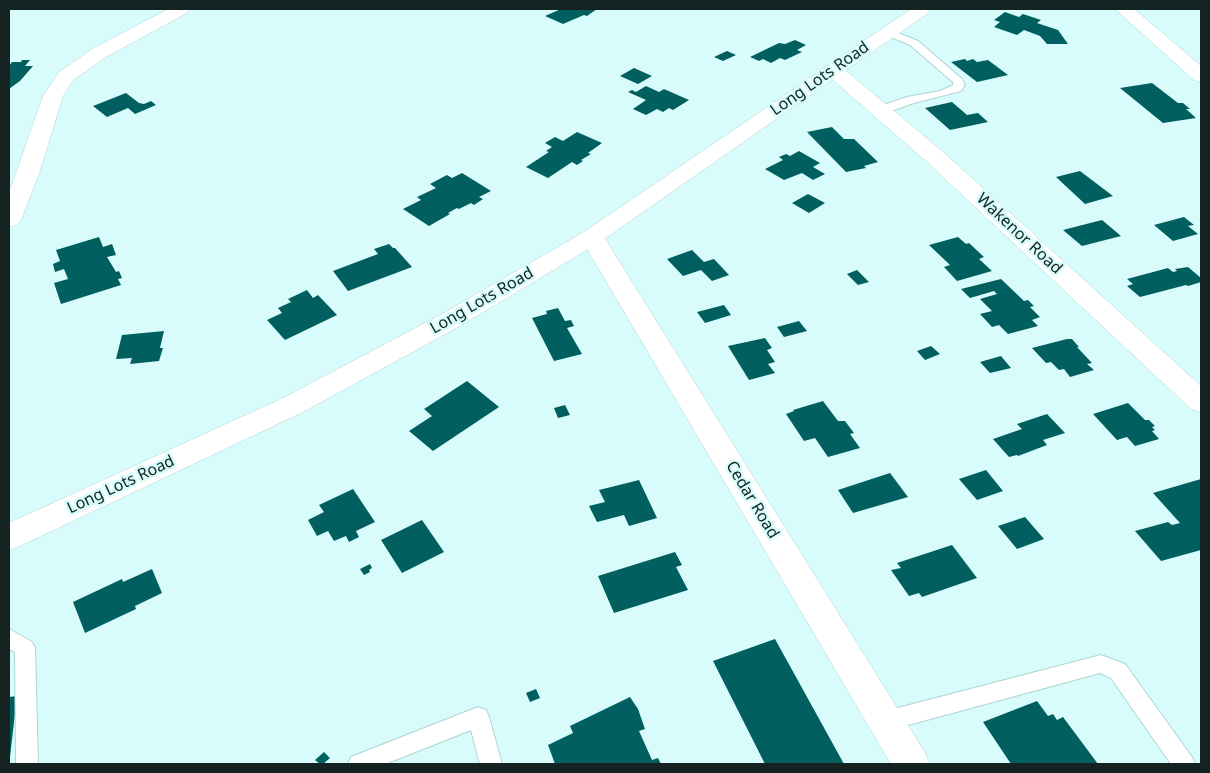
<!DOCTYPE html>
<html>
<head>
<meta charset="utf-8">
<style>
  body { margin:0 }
  #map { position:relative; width:1210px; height:773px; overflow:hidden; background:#d7fcfb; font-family:"Noto Sans",sans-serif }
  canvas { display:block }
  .frame { position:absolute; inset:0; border:10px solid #142221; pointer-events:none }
</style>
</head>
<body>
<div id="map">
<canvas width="1210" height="773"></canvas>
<div class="frame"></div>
</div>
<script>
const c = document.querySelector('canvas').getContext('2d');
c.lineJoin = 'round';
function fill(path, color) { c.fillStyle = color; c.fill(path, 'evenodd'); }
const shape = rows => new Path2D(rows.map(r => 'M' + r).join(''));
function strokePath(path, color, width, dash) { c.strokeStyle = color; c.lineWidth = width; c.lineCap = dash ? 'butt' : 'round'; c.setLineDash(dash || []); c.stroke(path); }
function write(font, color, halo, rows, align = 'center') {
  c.font = font + ' "Noto Sans",sans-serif'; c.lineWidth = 5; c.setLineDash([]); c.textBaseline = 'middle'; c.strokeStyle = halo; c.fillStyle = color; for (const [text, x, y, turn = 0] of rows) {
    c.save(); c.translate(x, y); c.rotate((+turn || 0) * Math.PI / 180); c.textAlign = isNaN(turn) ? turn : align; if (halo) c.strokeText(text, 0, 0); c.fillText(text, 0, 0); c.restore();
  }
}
const building = shape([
  [561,9,597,9,587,16,584,15,563,24,545,16],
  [1005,12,1019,17,1023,14,1041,20,1037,23,1058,30,1068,44,1047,44,1040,36,1024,30,1017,35,994,27,1000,22,994,20],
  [795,40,806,45,797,50,802,52,785,60,780,58,771,63,763,59,759,61,750,57,779,43,785,44],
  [727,51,736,55,723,61,714,57],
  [965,59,967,61,973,59,977,62,988,60,1008,75,977,82,951,62],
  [22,60,30,60,25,66,33,66,20,81,9,89,9,66,12,62,21,62],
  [634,68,652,76,638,84,620,76],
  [1152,83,1178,103,1183,103,1190,109,1186,109,1196,118,1163,123,1120,88],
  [646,86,659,92,664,89,689,100,673,110,669,108,663,112,657,109,646,115,633,109,646,100,628,92,632,90,636,92],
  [126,93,139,103,144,104,151,101,156,105,135,114,128,108,107,117,93,106],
  [952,102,967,115,978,113,988,122,950,130,925,108],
  [832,127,844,139,854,139,878,162,864,166,866,168,846,172,807,132],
  [577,132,602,143,588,153,591,154,581,160,583,161,577,165,572,162,548,178,526,167,549,152,546,151,552,147,545,143,555,137,563,141],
  [799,151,820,163,813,167,825,174,813,180,802,173,784,180,765,169,783,160,779,157,786,154,790,156],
  [1080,171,1113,196,1085,204,1056,177],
  [462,173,491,191,479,197,483,199,474,205,471,203,459,209,457,208,448,213,450,214,429,226,403,209,421,200,417,197,436,188,430,184,447,175,452,178],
  [808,194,825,203,809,213,792,203],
  [1184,217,1194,225,1188,226,1198,234,1173,241,1154,225],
  [1102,220,1121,236,1082,246,1063,230],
  [99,237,103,247,112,244,116,255,107,257,116,272,119,271,122,278,118,279,121,285,61,304,54,283,68,279,64,269,55,272,53,264,60,261,56,250],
  [958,237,966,244,969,243,984,257,979,259,992,271,957,281,944,267,950,265,929,245],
  [389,244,393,248,395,248,412,267,348,291,333,271,378,254,374,249],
  [692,250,704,262,714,259,729,275,712,281,701,270,683,276,667,259],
  [1188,267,1201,278,1201,282,1188,286,1186,285,1140,297,1127,286,1133,284,1127,279,1168,268,1173,272,1177,271,1175,269],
  [857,270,869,282,858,285,847,274],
  [1001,279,1024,301,1028,300,1034,306,1030,307,1040,317,1032,320,1038,326,1008,334,999,325,992,327,980,314,992,311,980,299,997,294,994,291,970,298,961,289],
  [307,290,313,298,318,295,337,315,285,340,267,320,282,313,278,308,291,302,288,299],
  [724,305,731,315,705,323,697,312],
  [558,308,565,321,571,320,574,326,567,328,582,354,554,361,532,318,547,314,546,311],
  [799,321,807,331,784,337,777,327],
  [164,331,160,348,163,348,159,361,130,364,132,358,116,359,122,335],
  [765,338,772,348,767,350,775,362,768,364,775,373,749,380,728,346],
  [1067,339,1072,339,1079,347,1077,347,1092,363,1087,364,1094,370,1070,377,1064,369,1059,370,1051,362,1046,363,1032,348],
  [931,346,940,354,925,360,917,351],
  [1001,356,1011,368,990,373,980,362],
  [467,381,499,407,433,451,409,431,432,416,424,409],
  [823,401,838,421,845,421,854,433,850,434,860,448,828,457,815,438,804,441,786,414,794,411,793,410],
  [1128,403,1145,420,1149,420,1155,426,1152,427,1155,430,1152,431,1159,439,1135,446,1127,437,1117,440,1093,414],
  [565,405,570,415,558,418,554,408],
  [1047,414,1065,433,1043,440,1047,445,1018,456,1017,455,1009,457,993,439,1022,429,1017,424],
  [986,470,1003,491,977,500,959,479],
  [890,473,908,497,853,513,838,490],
  [1201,479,1201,550,1161,561,1135,531,1168,522,1172,525,1180,523,1153,493],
  [639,480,657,518,629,526,624,515,597,522,589,506,605,502,599,490],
  [353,489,375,522,356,531,359,537,349,542,346,536,334,541,328,531,317,536,308,520,324,512,319,505],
  [1025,517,1044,539,1017,549,998,526],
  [422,520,444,552,402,573,381,540],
  [952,545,977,578,922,597,919,593,909,596,891,570,901,568,897,563],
  [675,552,682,565,676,567,688,590,614,613,598,576],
  [370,564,372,568,369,570,370,572,364,575,360,569],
  [152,569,162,593,135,606,136,609,85,633,73,602,122,579,123,582],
  [775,639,844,764,765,764,713,661],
  [536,689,540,698,530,702,526,693],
  [17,696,10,757,9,757,9,697],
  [630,697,638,709,645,729,639,731,652,760,658,758,661,764,555,764,548,745,573,733,570,726],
  [1037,701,1048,716,1053,714,1057,720,1063,717,1098,764,1011,764,983,722],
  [324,752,330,758,323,764,320,764,315,760]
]);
const lane = shape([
  [888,29,918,41,962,79,965,85,961,91,914,103,883,114,875,114,873,111,875,108,907,97,940,91,953,85,953,82,910,45,884,34,883,32,884,30,888,29],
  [9,629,32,642,35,648,38,764,16,764,15,652,9,649,9,629],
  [1101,655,1125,664,1192,757,1195,764,1171,764,1111,678,1100,673,886,731,878,728,875,721,878,714,886,711,1101,655],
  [478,707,486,710,489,717,502,764,480,764,471,730,385,764,348,764,351,757,478,707]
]);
const street = shape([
  [168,9,190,9,187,13,106,57,73,80,63,96,39,174,21,220,17,225,9,227,9,193,43,96,59,72,92,49,168,9],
  [1115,9,1134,9,1201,66,1201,82,1194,80,1115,9],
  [833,64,840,66,942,151,1201,386,1201,412,1191,409,926,161,826,74,823,70,826,66,833,64],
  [592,230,600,232,604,237,924,751,930,764,891,764,580,237,584,232,592,230]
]);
const secondary = shape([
  [911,9,931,9,928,13,600,242,460,326,303,412,20,546,9,550,9,523,283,398,442,314,584,232,911,9]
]);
const streetNames = [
  ["Long Lots Road",820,79,-35],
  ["Wakenor Road",1019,234,43],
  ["Long Lots Road",482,301,-30],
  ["Long Lots Road",121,485,-25],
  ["Cedar Road",752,500,59]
];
fill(building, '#025f5f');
strokePath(lane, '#afd4d3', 2);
strokePath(street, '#afd4d3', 1);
strokePath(secondary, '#afd4d3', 1);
fill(lane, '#fff');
fill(street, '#fff');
fill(secondary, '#fff');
write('16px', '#142221', '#d7fcfb', streetNames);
</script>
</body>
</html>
